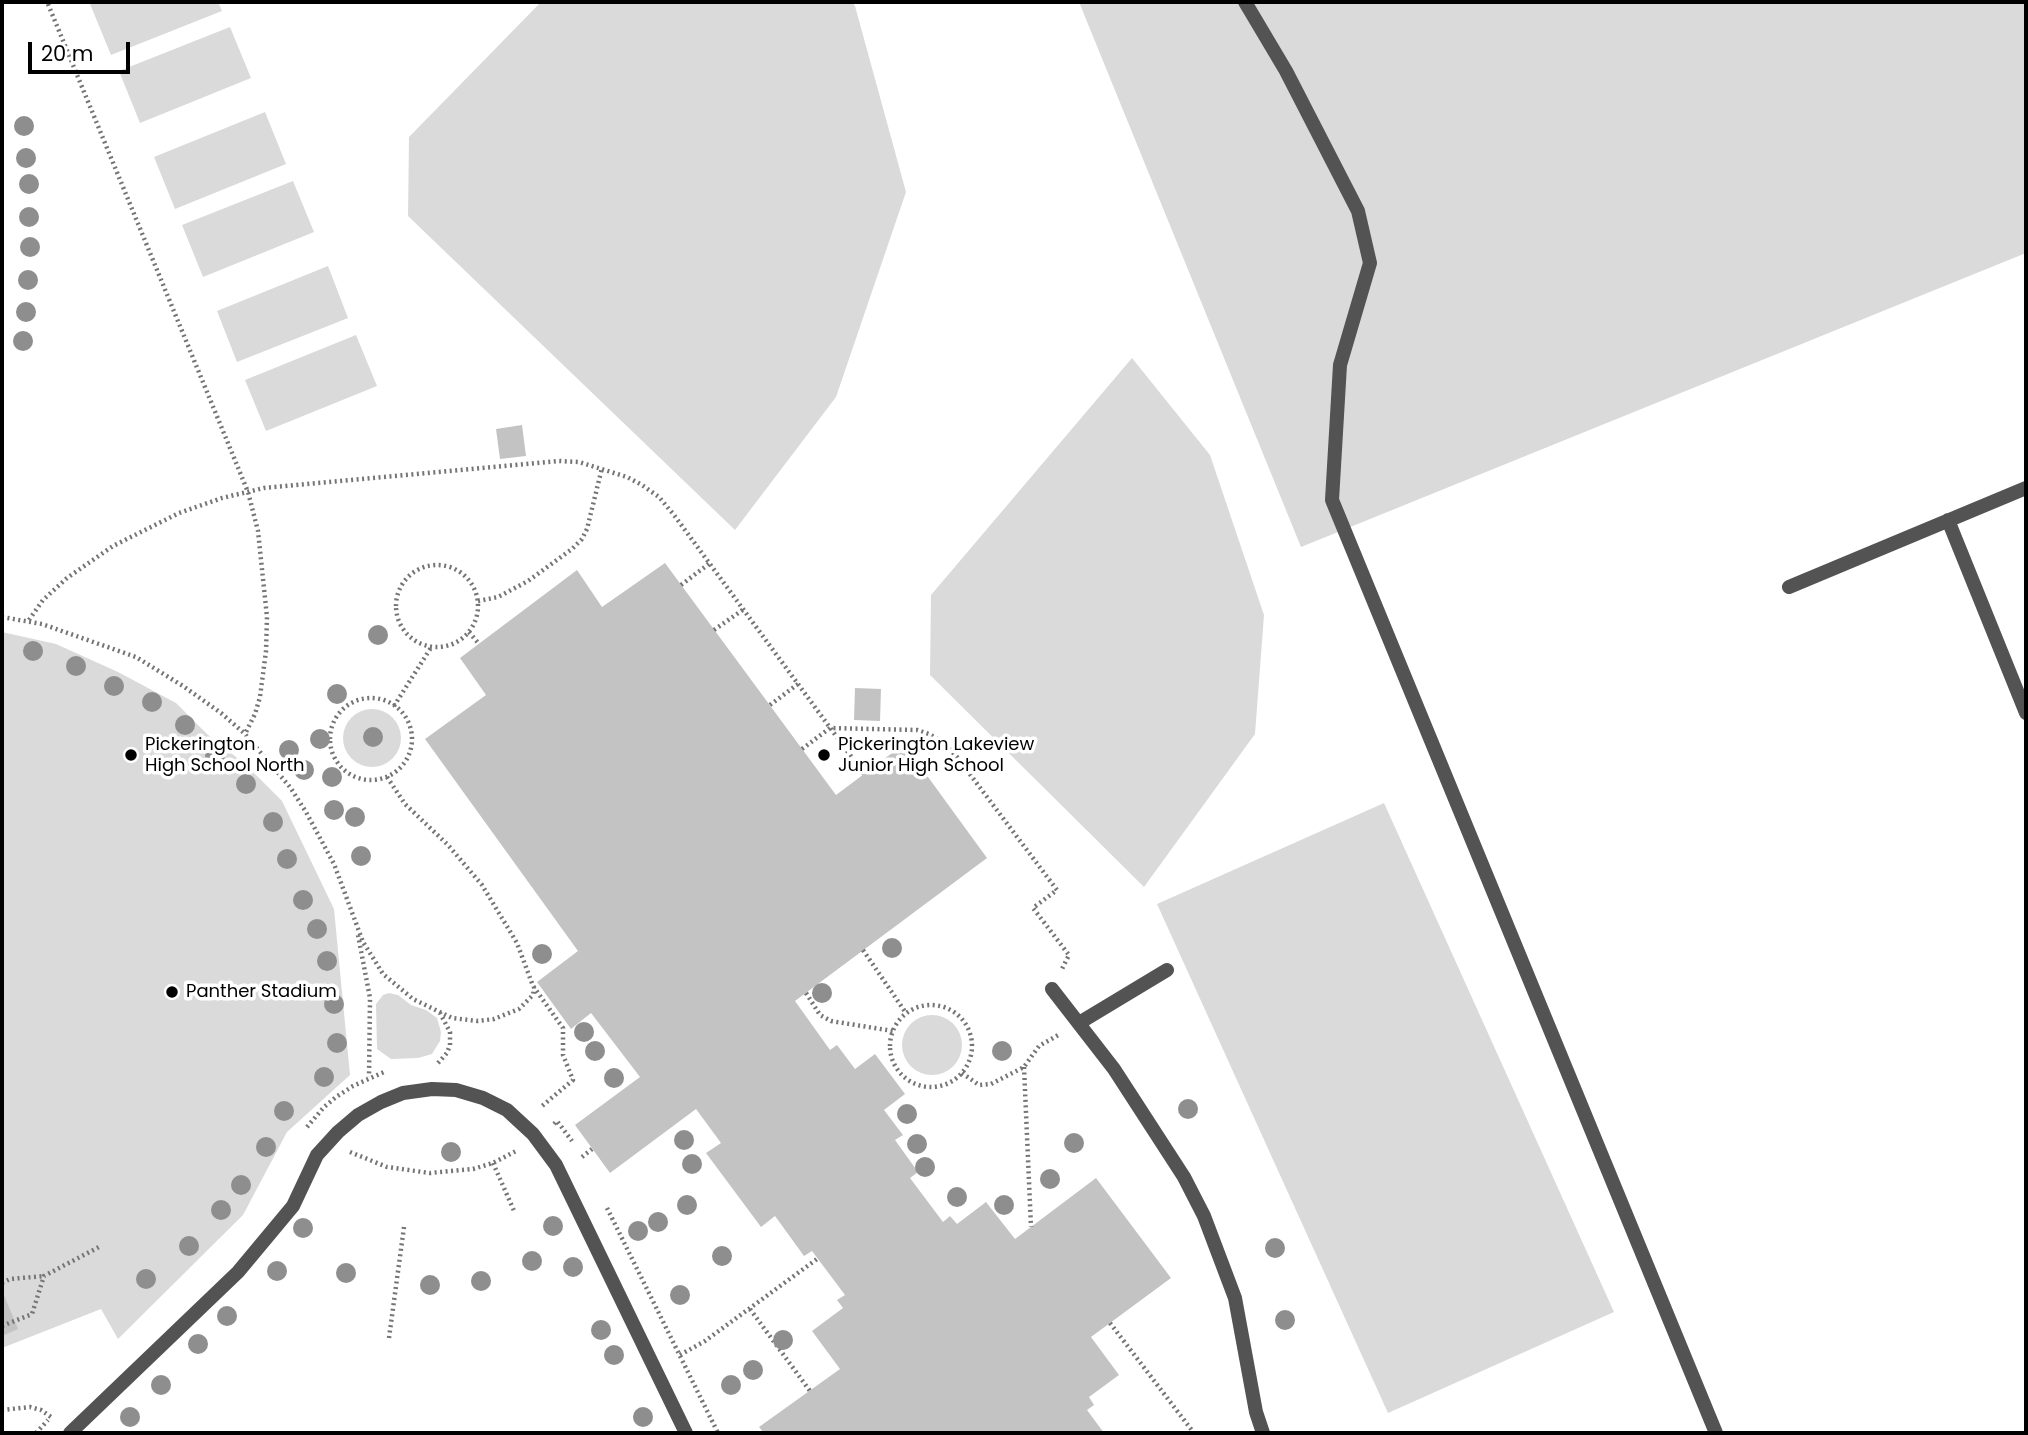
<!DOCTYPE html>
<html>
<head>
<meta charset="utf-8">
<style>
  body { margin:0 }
  #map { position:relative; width:2028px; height:1435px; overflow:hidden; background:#fff; font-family:Poppins,sans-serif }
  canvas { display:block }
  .frame { position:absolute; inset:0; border:4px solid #000; pointer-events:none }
  .scale { position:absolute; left:28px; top:42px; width:102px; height:32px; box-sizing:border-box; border:4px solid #000; border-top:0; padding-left:9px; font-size:21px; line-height:24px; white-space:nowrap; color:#000; -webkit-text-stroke:5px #fff; paint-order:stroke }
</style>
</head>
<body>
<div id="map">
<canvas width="2028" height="1435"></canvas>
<div class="frame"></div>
<div class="scale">20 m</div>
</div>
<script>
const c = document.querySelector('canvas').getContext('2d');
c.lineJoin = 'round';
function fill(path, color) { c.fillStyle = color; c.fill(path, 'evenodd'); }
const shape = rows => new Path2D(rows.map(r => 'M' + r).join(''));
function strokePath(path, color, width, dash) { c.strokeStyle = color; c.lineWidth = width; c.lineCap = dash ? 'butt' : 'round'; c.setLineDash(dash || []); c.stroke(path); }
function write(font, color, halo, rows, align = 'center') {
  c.font = font + ' Poppins,sans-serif'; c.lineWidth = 7; c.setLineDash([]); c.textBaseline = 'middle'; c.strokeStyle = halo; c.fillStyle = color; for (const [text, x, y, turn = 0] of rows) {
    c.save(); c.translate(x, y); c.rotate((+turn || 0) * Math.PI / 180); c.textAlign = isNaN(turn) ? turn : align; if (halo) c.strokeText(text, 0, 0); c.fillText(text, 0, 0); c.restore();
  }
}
const green = shape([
  [95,2,218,2,222,11,111,55,90,4],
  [541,2,852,2,855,6,906,192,836,397,735,530,408,216,409,137],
  [1079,2,2026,2,2026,253,1301,547],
  [230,27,251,78,140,123,119,71],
  [265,112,286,164,175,209,154,157],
  [293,181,314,232,203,277,182,225],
  [328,266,348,318,237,362,217,311],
  [356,335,377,386,266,431,245,380],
  [1132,358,1210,455,1264,615,1255,734,1144,887,930,675,931,595],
  [2,632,56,644,118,672,176,703,207,734,246,765,282,801,334,909,350,1075,287,1132,243,1215,118,1339,101,1309,2,1348],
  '343 738a29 29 0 1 1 58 0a29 29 0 1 1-58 0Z',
  [1384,803,1614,1312,1388,1413,1157,904],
  [389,993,398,995,411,1005,426,1010,437,1018,441,1032,440,1041,432,1054,418,1058,391,1059,377,1049,376,1004,383,995],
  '902 1045a30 30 0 1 1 60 0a30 30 0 1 1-60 0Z'
]);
const building = shape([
  [522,425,526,456,500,459,496,429],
  [665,563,836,795,904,744,987,858,795,1001,830,1050,837,1045,855,1069,875,1054,905,1094,884,1110,903,1135,895,1140,918,1172,910,1178,943,1222,950,1216,957,1224,986,1202,1015,1239,1096,1178,1171,1278,1091,1337,1119,1375,1089,1397,1094,1405,1087,1410,1104,1433,764,1433,759,1427,840,1369,812,1331,843,1308,837,1300,845,1295,812,1251,804,1256,775,1216,761,1227,706,1153,721,1143,696,1109,610,1173,575,1125,640,1077,591,1013,571,1029,537,982,578,951,425,739,486,695,460,658,577,570,602,607],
  [855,688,881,689,880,721,854,720],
  [2,1290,18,1329,2,1336]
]);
const path = shape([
  [48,4,248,492,258,531,267,617,266,651,260,697,255,714,245,734],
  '396 606a41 41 0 1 1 82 0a41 41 0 1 1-82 0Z',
  [681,585,710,563],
  [478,601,498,597,528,581,572,549,582,539,587,529,602,468],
  [2,617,42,624,136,657,183,686,221,713,244,733,290,787,306,812,334,864,363,942,375,961,383,974,413,999,452,1018,478,1021,494,1019,519,1009,533,995,534,987],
  [29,620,43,600,67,578,113,546,179,513,222,498,264,488,559,461,579,462,627,477,642,485,659,497,674,515,864,774],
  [714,630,744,609],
  [469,632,479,644],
  '330 739a41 41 0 1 1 82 0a41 41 0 1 1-82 0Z',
  [770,705,798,684],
  [394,706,432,646],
  [802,749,830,728,917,730,929,734,943,742,957,757,1057,890,1033,908,1069,955,1062,969],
  [387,777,405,804,448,845,482,885,517,943,533,986,563,1028,563,1055,573,1080,542,1106],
  [358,935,370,998,369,1077],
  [863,950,906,1013],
  [806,993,820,1015,831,1021,893,1031],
  '890 1046a41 41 0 1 1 82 0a41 41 0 1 1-82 0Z',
  [438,1063,447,1053,450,1045,450,1032,440,1013],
  [1024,1067,1031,1227],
  [962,1073,979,1085,991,1084,1024,1067,1039,1046,1060,1034],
  [554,1124,557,1121,572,1141],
  [307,1127,324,1107,336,1097,353,1086,384,1072],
  [350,1152,387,1167,430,1173,473,1169,493,1163,516,1151],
  [582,1157,592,1149],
  [493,1163,515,1213],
  [607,1208,718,1433],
  [2,1283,10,1279,44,1276],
  [750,1309,810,1391],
  [1110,1323,1194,1433],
  [2,1326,32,1314,44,1276,99,1247],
  [389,1338,404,1227],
  [680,1355,705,1341,817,1259],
  [2,1410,30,1407,41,1410,51,1417],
  [36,1433,48,1420]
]);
const service = shape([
  [1245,2,1286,71,1358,211,1370,263,1340,365,1332,500,1716,1433],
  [1052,989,1114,1069,1184,1177,1204,1216,1235,1298,1256,1412,1263,1433],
  [1079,1023,1167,970],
  [70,1433,238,1272,293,1206,317,1155,338,1132,358,1115,381,1102,403,1093,432,1089,456,1090,483,1098,507,1110,533,1134,556,1165,686,1433]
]);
const minor = shape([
  [1948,520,2026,713],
  [1789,587,2026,488]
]);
const trees = [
  [24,126],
  [26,158],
  [29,184],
  [29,217],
  [30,247],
  [28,280],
  [26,312],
  [23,341],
  [378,635],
  [33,651],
  [76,666],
  [114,686],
  [337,694],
  [152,702],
  [185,725],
  [373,737],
  [320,739],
  [289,750],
  [215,756],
  [304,770],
  [332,777],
  [246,784],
  [334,810],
  [355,817],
  [273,822],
  [361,856],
  [287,859],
  [303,900],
  [317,929],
  [892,948],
  [542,954],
  [327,961],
  [822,993],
  [334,1004],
  [584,1032],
  [337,1043],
  [595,1051],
  [1002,1051],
  [324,1077],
  [614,1078],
  [1188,1109],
  [284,1111],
  [907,1114],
  [684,1140],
  [1074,1143],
  [917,1144],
  [266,1147],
  [451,1152],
  [692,1164],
  [925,1167],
  [1050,1179],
  [241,1185],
  [957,1197],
  [687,1205],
  [1004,1205],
  [221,1210],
  [658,1222],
  [553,1226],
  [303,1228],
  [638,1231],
  [189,1246],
  [1275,1248],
  [722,1256],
  [532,1261],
  [573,1267],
  [277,1271],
  [346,1273],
  [146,1279],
  [481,1281],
  [430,1285],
  [680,1295],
  [227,1316],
  [1285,1320],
  [601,1330],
  [783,1340],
  [198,1344],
  [614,1355],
  [753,1370],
  [161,1385],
  [731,1385],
  [130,1417],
  [643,1417]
];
const markers = [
  [131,755,7,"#000"],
  [824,755,7,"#000"],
  [172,992,7,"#000"]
];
const poiNames = [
  ["Pickerington",145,745],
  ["High School North",145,766],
  ["Pickerington Lakeview",838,745],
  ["Junior High School",838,766],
  ["Panther Stadium",186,992]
];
fill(green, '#dadada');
fill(building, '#c3c3c3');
strokePath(path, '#757575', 4.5, [2, 3.5]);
strokePath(service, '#535353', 14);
strokePath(minor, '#535353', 14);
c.fillStyle = '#8e8e8e';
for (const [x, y] of trees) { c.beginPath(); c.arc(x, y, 10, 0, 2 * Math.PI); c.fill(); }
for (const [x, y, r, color] of markers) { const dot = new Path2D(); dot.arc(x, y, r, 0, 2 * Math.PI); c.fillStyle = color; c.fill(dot); strokePath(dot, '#fff', 2.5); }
write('18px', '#000', '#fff', poiNames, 'left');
</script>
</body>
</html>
